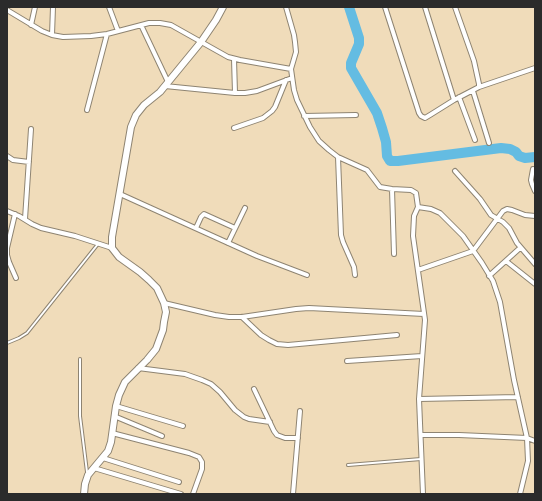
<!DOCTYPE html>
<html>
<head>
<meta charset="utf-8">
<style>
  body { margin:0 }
  #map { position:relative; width:542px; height:501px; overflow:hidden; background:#f0dcba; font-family:"Old Standard TT",serif }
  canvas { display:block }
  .frame { position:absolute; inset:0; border:8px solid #2b2b2b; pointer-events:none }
</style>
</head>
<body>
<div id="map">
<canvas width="542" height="501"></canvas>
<div class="frame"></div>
</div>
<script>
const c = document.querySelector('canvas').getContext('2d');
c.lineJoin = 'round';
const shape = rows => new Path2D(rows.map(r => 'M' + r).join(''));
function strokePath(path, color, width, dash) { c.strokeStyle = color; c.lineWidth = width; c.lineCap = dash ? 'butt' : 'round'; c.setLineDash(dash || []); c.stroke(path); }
const river = shape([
  [349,7,359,38,359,44,351,63,351,68,377,113,382,128,386,142,387,156,390,161,398,161,501,148,510,149,516,152,519,156,525,158,535,157]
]);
const lane = shape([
  [7,343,19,338,27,333,98,244],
  [80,359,80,416,87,472],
  [348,465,421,459]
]);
const street = shape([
  [109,7,118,31],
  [286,7,294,35,295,42,296,52,291,69,294,90,297,100,310,127,319,141,329,150,338,157,367,170,380,187,392,189,411,190,416,193,418,207],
  [385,7,419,113,421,116,425,118,430,115,454,100,479,87,479,84,474,61,455,7],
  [425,7,454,100],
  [7,10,42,31,52,35,63,37,91,36,107,34,149,23,160,23,171,25,228,57,240,60,291,69],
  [31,25,35,7],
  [141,25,168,82],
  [52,35,53,7],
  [234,59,235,93],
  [165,86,235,93,245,93,257,91,292,78],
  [479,87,535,68],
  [473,91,489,143],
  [459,97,475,140],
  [87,110,107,34],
  [304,116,356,115],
  [234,128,263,118,272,111,275,107,286,80],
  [7,156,13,160,29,162],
  [338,157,341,235,343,242,354,267,355,275],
  [533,169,531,180,532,184,535,191],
  [455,171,480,199,491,215,503,222,509,228,517,243,535,264],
  [392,189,394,254],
  [120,194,257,256,307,275],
  [7,211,19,216,32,224,41,228,75,236,112,248],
  [15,214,7,248,7,255,9,262,16,278],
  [25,219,31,129],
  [196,228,201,217,204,214,235,228],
  [228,243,245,208],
  [506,261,535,284],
  [418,270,473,251,503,211,507,209,512,210,525,215,535,216],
  [489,276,520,248],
  [164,303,215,315,229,317,242,317,296,309,309,308,424,314],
  [242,317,261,335,269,340,277,344,288,345,397,335],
  [347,361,422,356],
  [138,368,185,374,202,380,211,384,220,392,235,410,244,417,249,419,270,422],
  [254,389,274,431,277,435,285,438,298,438],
  [419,399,518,397],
  [116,406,183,426],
  [114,416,162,436],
  [112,433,189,453,199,457,202,462,202,469,193,494],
  [421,435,459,435,527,438,535,441],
  [103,458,179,482],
  [94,468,181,494],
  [293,494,300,411],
  [423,494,419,399,425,320,413,236,414,216,418,207,431,209,440,213,463,236,482,263,493,281,500,302,514,380,527,438,528,461,520,494]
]);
const secondary = shape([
  [84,494,85,484,88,475,108,451,111,442,116,406,119,395,125,382,147,360,156,349,163,330,164,322,166,312,164,303,157,288,149,280,140,272,119,257,112,248,112,237,131,127,136,115,144,105,160,92,201,42,216,20,223,7]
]);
strokePath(river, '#64bce2', 10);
strokePath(lane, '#8e8472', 4);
strokePath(street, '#8e8472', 6);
strokePath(secondary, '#8e8472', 8);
strokePath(lane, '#fff', 2);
strokePath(street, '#fff', 4);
strokePath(secondary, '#fff', 6);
</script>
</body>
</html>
